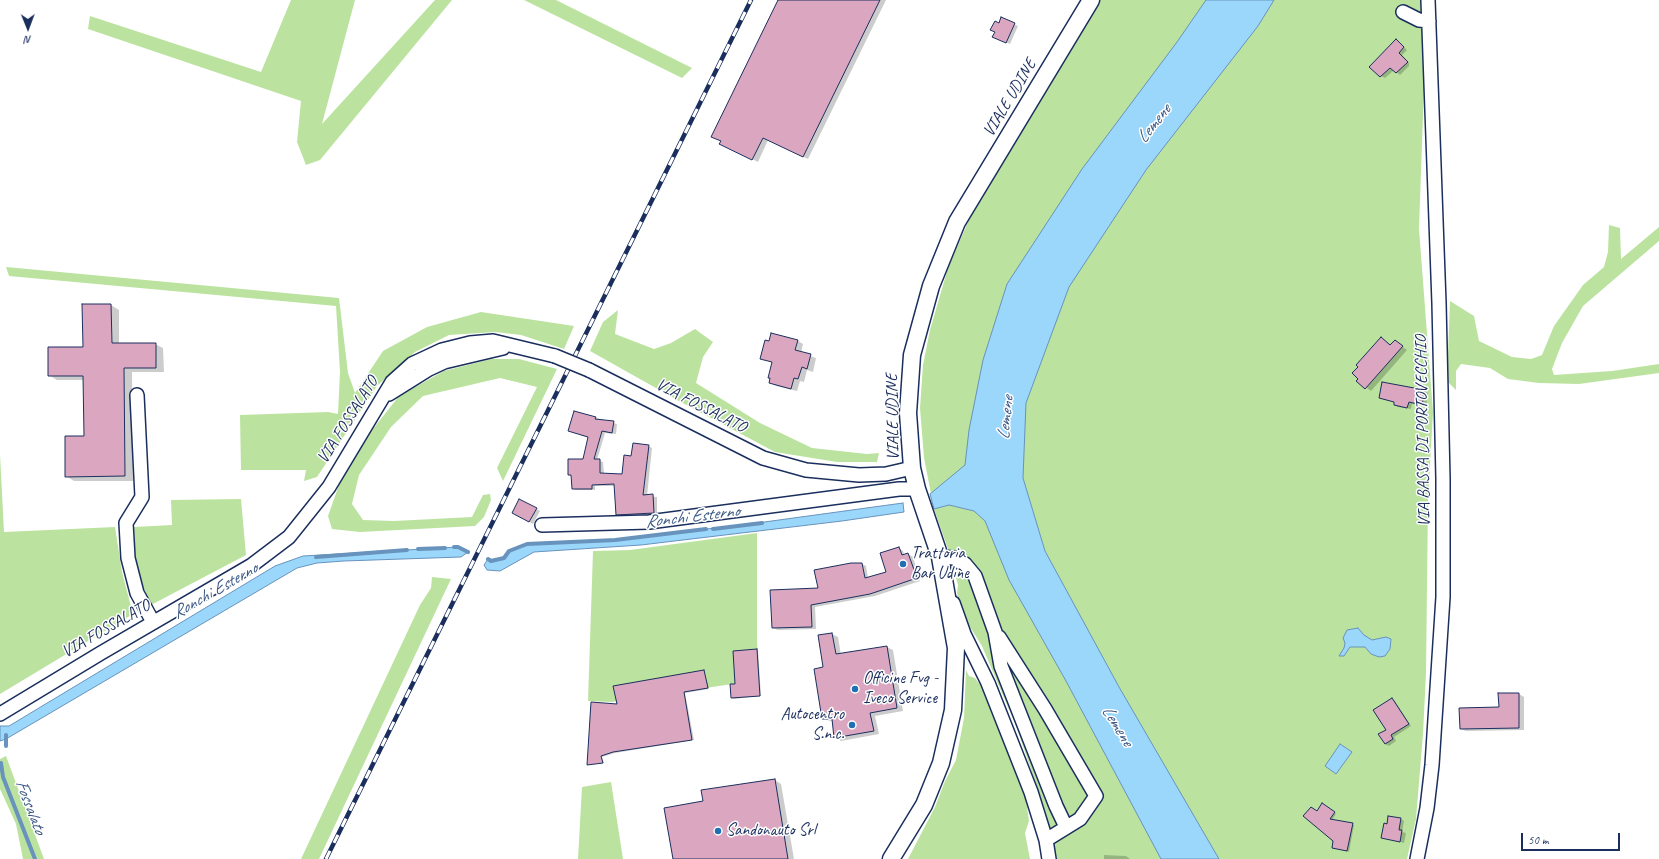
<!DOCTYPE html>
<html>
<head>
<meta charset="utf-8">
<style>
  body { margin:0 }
  #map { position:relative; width:1659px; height:859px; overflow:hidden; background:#fff; font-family:Caveat,sans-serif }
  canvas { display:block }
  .north { position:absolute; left:8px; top:8px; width:40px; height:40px; -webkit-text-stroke:3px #fff; paint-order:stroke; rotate:179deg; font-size:11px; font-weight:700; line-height:16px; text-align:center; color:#1b2f5e }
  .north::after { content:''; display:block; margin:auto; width:14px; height:18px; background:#1b2f5e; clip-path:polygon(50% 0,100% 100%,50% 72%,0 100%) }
  .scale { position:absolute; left:1521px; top:833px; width:99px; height:18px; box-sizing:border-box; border:2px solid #1b2f5e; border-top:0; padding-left:5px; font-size:12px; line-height:14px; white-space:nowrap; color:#1b2f5e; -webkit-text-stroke:3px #fff; paint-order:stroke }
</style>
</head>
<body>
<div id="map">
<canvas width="1659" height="859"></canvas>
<div class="north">N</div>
<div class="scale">50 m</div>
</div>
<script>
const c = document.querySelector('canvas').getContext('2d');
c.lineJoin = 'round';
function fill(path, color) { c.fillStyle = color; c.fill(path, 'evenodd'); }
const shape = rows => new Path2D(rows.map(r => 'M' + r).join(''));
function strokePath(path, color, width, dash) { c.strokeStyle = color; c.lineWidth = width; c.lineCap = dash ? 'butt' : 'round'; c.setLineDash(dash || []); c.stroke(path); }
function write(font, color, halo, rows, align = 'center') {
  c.font = font + ' Caveat,sans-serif'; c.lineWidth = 3; c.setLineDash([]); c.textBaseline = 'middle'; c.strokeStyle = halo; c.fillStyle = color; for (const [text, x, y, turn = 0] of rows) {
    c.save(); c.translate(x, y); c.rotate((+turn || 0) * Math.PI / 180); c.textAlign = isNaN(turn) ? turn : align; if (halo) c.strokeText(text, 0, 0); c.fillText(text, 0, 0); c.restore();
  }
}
const green = shape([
  [291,0,355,0,322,124,435,0,452,0,320,160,306,165,297,142,301,101,88,29,90,16,261,72],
  [524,0,556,0,692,68,682,78],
  [1100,0,1422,0,1425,59,1419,229,1433,412,1428,501,1426,674,1423,734,1416,819,1407,859,1057,859,1044,807,1016,726,982,646,963,616,957,593,958,585,949,552,934,509,924,458,920,408,923,365,930,330,948,268,971,215,986,186],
  [1609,225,1620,228,1621,259,1659,227,1659,241,1583,306,1562,343,1552,369,1554,375,1612,371,1659,364,1659,373,1579,384,1539,383,1508,379,1490,368,1461,364,1456,371,1456,390,1447,381,1450,301,1474,316,1479,341,1512,357,1531,359,1542,355,1554,326,1583,285,1604,267,1608,252],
  [6,267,339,298,348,373,355,393,383,351,427,327,481,312,574,326,564,349,521,335,495,332,449,335,415,352,377,386,317,477,304,481,306,470,241,470,240,415,328,412,338,414,340,372,336,306,9,276],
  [618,310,615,334,654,349,671,343,695,329,713,342,703,357,696,383,760,423,812,448,867,454,879,453,877,462,837,462,775,452,679,401,590,351,603,322],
  [491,359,519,359,557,369,503,481,497,468,537,387,500,378,423,396,391,427,359,475,352,504,363,520,394,521,472,517,483,495,490,494,491,500,484,517,475,526,360,532,332,529,328,516,339,485,365,439,399,396,444,371],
  [0,454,4,532,115,527,122,572,133,614,0,694],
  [241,499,246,555,151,605,136,570,134,527,172,525,171,500],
  [757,533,757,640,759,680,612,702,588,701,593,551,630,550],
  [432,577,451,579,319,859,301,859,420,605,431,588],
  [966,670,969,676,975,678,991,700,1025,793,1029,821,1025,833,1030,859,908,859,935,807,945,781,956,760,964,718],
  [6,756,44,859,23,859,16,824,0,789,0,759],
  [611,782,623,859,578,859,582,787]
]);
const water = shape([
  [1206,0,1274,0,1258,26,1146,170,1069,287,1026,403,1023,478,1045,551,1119,687,1219,859,1161,859,1066,681,1009,580,985,521,974,511,949,505,934,509,930,494,965,465,969,430,983,360,1007,284,1082,169,1177,42,1206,0],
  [903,503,904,512,842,521,641,545,534,552,500,571,487,570,484,565,488,559,491,561,504,558,509,551,527,544,615,540,757,523,903,503],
  [458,547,468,552,461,557,344,561,317,563,297,568,6,739,0,741,0,726,9,726,275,566,303,556,458,547],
  [1358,628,1364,635,1372,640,1386,637,1391,639,1390,649,1385,656,1379,657,1371,654,1365,647,1350,647,1344,656,1339,656,1344,648,1345,643,1343,638,1347,630,1358,628],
  [1340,744,1352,752,1336,774,1325,766,1340,744]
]);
const shadow = shape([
  [779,0,886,0,808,159,768,140,758,162,726,146],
  [999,24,1014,24,1018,26,1010,44,997,38],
  [1396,40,1407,50,1402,55,1409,63,1409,66,1400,75,1394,70,1385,78,1381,76],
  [83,305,111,305,119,310,119,344,155,344,163,348,164,372,132,372,133,481,74,481,66,476,85,437,84,380,57,380,49,375,84,348],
  [1382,338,1391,345,1395,341,1407,350,1371,391,1358,381],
  [798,341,803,344,801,353,816,358,813,372,807,370,804,382,800,381,797,391,776,386,770,382,773,363,761,358,770,342],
  [1425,391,1428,393,1426,406,1412,404,1411,409,1398,407,1395,405,1395,402,1380,398],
  [596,418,617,424,616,434,605,433,597,460,603,462,604,474,623,475,632,457,648,446,652,448,647,496,657,497,657,515,620,516,616,514,615,486,595,486,595,490,576,490,573,488,572,476,569,474,584,460,589,438,569,431],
  [520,500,540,511,533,524,513,513],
  [899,548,903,551,905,556,908,554,913,557,920,581,875,596,815,607,816,629,778,630,773,628,819,589,862,564,866,566,868,578,887,572],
  [832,634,838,637,841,655,887,647,893,650,903,711,875,716,879,734,841,741,835,737,833,722,822,718,824,668],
  [756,650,758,650,761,696,734,699,732,698,736,685],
  [704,671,709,689,685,693,694,740,615,753,602,757,604,763,588,764,619,705,614,687],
  [1519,694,1524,697,1524,730,1466,731,1461,729,1500,708],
  [1392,699,1395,701,1411,726,1394,737,1396,741,1389,746,1385,744],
  [775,780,781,784,794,859,674,859,704,802],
  [1322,805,1336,814,1332,820,1354,825,1349,852,1333,848,1334,841],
  [1401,819,1404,821,1402,832,1406,833,1404,843,1382,837,1388,825],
  [1104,855,1126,856,1130,859,1104,859]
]);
const stream = shape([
  [713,529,762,523],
  [454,547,458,547,468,552],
  [418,549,445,548],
  [316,557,407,550],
  [488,559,491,561,504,558,509,551,527,544,615,540,706,529],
  [6,735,6,746],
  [1,763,3,777,35,859]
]);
const building = shape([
  [778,0,880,0,803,157,763,138,752,160,719,144,721,141,711,137,778,0],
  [1001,17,1015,23,1006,43,992,37,995,32,990,30,995,21,999,23,1001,17],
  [1396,39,1404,47,1399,53,1408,62,1396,73,1390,68,1380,77,1369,67,1396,39],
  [82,304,111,304,112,343,156,343,156,368,124,368,125,476,65,477,65,436,84,436,83,376,48,376,48,347,83,347,82,304],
  [771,333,798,340,795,350,811,354,807,369,802,367,798,379,794,378,791,389,769,383,770,378,768,378,772,362,760,359,765,340,769,341,771,333],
  [1381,337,1390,345,1395,340,1403,346,1365,389,1356,381,1358,379,1352,373,1358,367,1356,365,1381,337],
  [1382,382,1425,390,1422,405,1409,402,1407,408,1394,405,1394,402,1379,398,1382,382],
  [574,411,596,417,595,419,614,421,612,433,602,431,594,459,600,459,600,473,622,474,624,455,631,456,633,443,649,445,643,495,653,494,654,513,616,515,614,484,592,485,592,489,572,489,571,475,568,475,568,459,583,459,588,437,568,431,574,411],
  [519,499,537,508,529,522,512,513,519,499],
  [899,547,902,555,908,553,917,578,870,594,811,605,812,627,772,628,770,590,818,588,814,570,851,563,862,563,865,578,886,572,880,553,899,547],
  [832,633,836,654,887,646,897,708,870,713,874,731,834,738,832,719,822,719,814,669,823,667,818,635,832,633],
  [757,649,760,696,731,698,730,684,735,684,733,651,757,649],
  [704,670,708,688,684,692,692,740,613,752,601,756,603,763,587,765,591,702,617,704,613,686,704,670],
  [1498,693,1519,693,1519,728,1460,729,1459,708,1499,707,1498,693],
  [1392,698,1409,724,1391,735,1393,739,1385,744,1378,734,1386,730,1373,710,1392,698],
  [775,779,788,859,673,859,664,808,703,801,701,790,775,779],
  [1322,803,1335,812,1330,819,1353,823,1347,851,1332,848,1333,841,1303,816,1311,807,1317,811,1322,803],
  [1388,816,1401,818,1399,830,1402,830,1400,842,1381,838,1384,823,1387,824,1388,816]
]);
const minor = shape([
  [1403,12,1419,20,1429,21],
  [589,370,763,458,806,470,859,475,886,474,912,468],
  [389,394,429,369,444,362,503,348],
  [137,395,142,497,126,523,128,558,137,593,153,622],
  [542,525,649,522,899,489,917,489],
  [940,557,954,558,965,564,975,576,995,632,1001,666,1056,806,1066,827],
  [953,603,964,634,988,683,1031,792,1046,840,1049,859],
  [999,637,1045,709,1096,796,1080,819,1046,840],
  [0,714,101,653,252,565,289,537,329,487,392,382,412,364,442,350,470,343,493,341,555,356],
  [1417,859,1427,808,1432,765,1443,597,1443,479,1439,303,1428,0]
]);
const major = shape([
  [891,859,924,805,941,763,953,710,956,648,940,557,917,489,912,468,908,413,912,355,931,286,957,222,1091,0]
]);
const rail = shape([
  [326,859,751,0]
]);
const minorBridge = shape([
  [555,356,589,370]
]);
const markers = [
  [903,564,4,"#1f6fb2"],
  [855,689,4,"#1f6fb2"],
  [852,725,4,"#1f6fb2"],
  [718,831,4,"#1f6fb2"]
];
const streetNames = [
  ["VIALE UDINE",1010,98,-59],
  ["VIA FOSSALATO",701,406,27],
  ["VIALE UDINE",893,417,-91],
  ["VIA FOSSALATO",348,420,-58],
  ["VIA BASSA DI PORTOVECCHIO",1423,431,-91],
  ["VIA FOSSALATO",106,629,-30]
];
const poiNames = [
  ["Trattoria",911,554],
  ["Bar Udine",911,574],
  ["Officine Fvg -",863,679],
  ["Iveco Service",863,699],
  ["Autocentro",844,715,"right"],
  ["S.n.c.",844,735,"right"],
  ["Sandonauto Srl",726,831]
];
const waterNames = [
  ["Lemene",1154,124,-52],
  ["Lemene",1006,418,-84],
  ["Ronchi Esterno",692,517,-7],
  ["Ronchi Esterno",215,591,-30],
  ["Lemene",1117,726,58],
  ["Fossalato",30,807,69]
];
fill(green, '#bbe39f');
fill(water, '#9bd6fb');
strokePath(water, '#6893bc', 1);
fill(shadow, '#0003');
strokePath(stream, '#6893bc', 4);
fill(building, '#dba7c0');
strokePath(building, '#1b2f5e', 1);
strokePath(minor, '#1b2f5e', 16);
strokePath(major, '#1b2f5e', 19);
strokePath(minor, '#fff', 13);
strokePath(major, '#fff', 16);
strokePath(rail, '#1b2f5e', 4.5);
strokePath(rail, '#fff', 3, [9]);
strokePath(minorBridge, '#1b2f5e', 16, []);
strokePath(minorBridge, '#fff', 13);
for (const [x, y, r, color] of markers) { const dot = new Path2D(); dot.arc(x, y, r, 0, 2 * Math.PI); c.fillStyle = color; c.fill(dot); strokePath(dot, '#fff', 1.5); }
write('17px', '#1b2f5e', '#fff', streetNames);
write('17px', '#1b2f5e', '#fff', poiNames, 'left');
write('italic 18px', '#3b5985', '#fff', waterNames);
</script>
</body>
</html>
